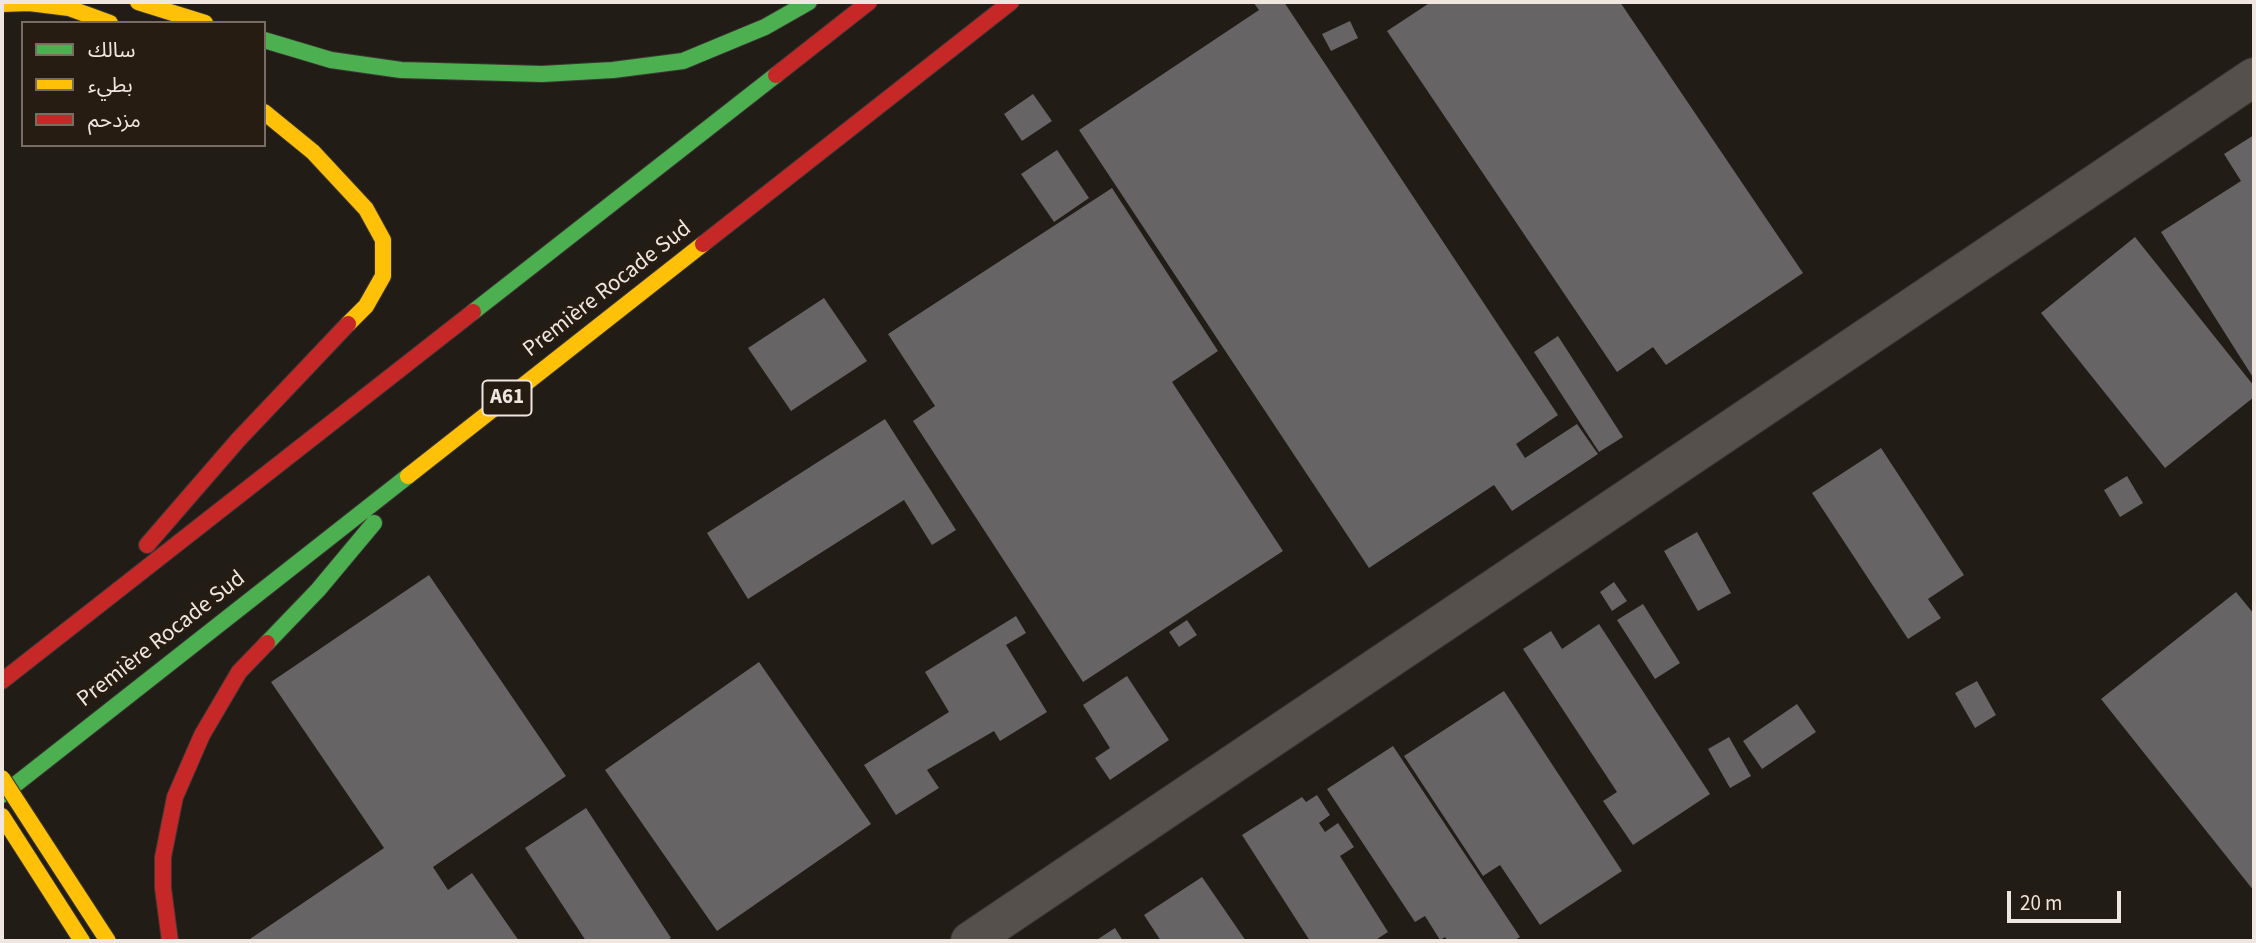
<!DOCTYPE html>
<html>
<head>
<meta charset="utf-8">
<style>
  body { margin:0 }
  #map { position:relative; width:2256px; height:943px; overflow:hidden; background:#221c17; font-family:"Source Sans 3","Noto Sans Arabic",sans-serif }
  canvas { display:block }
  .frame { position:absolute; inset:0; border:4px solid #efe6e0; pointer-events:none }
  .legend { position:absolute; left:21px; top:21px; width:245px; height:126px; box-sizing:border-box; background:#271c12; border:2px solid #776d64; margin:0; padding:9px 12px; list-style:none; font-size:21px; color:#efe6e0 }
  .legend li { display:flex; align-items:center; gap:14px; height:35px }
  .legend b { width:35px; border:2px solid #776d64 }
  .scale { position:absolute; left:2007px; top:891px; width:114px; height:32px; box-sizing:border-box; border:4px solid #efe6e0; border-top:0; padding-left:9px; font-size:21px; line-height:24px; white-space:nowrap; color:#efe6e0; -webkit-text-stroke:5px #271c12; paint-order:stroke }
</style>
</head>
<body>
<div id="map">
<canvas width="2256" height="943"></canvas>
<div class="frame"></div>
<ul class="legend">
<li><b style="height:9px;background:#4caf50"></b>سالك</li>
<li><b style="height:9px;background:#ffc107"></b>بطيء</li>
<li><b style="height:9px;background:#c62828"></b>مزدحم</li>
</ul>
<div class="scale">20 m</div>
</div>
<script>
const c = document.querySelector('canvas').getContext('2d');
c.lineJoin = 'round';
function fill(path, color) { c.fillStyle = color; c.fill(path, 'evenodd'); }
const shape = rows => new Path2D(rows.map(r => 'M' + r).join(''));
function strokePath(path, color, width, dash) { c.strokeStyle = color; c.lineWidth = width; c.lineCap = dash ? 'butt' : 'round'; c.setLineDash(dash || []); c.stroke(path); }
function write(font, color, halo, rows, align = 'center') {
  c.font = font + ' "Source Sans 3",sans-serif'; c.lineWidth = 7; c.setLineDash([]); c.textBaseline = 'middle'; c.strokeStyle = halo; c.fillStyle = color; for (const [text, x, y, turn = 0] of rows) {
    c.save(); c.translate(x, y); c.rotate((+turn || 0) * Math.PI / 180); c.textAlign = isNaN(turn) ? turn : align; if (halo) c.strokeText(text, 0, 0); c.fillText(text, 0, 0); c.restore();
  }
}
const building = shape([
  [1253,2,1284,2,1558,415,1516,444,1525,458,1577,424,1598,454,1512,511,1494,485,1369,568,1079,130,1259,10],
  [1431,2,1620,2,1803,273,1666,365,1653,347,1617,372,1387,31],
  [1350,21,1358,38,1331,51,1322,34],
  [1033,94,1052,121,1022,141,1004,114],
  [2254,135,2254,379,2161,232,2241,181,2224,154],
  [1057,150,1089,198,1054,222,1021,174],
  [1112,188,1218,351,1172,382,1283,551,1083,682,913,421,935,406,888,334],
  [2135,237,2254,386,2254,397,2165,468,2041,313],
  [824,298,867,361,791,411,748,348],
  [1558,336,1623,437,1599,452,1534,352],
  [885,419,956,530,932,545,904,500,748,599,707,533],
  [1881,448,1964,575,1928,599,1941,618,1908,639,1812,493],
  [2127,476,2143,503,2120,517,2104,490],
  [1697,532,1731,593,1698,611,1664,551],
  [429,575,566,776,433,867,448,890,472,873,519,941,247,941,384,848,271,682],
  [1614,582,1627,601,1612,611,1600,592],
  [2236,592,2254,614,2254,891,2101,699],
  [1643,604,1680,663,1655,679,1617,620],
  [1016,616,1026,633,1006,645,1047,712,1000,741,994,731,927,770,939,788,896,815,864,765,949,712,925,672],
  [1187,620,1197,635,1179,647,1169,632],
  [1599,624,1710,794,1633,845,1603,801,1617,792,1523,649,1551,631,1562,649],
  [759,662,871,824,717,931,605,770],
  [1127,676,1169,740,1110,780,1095,758,1110,748,1083,705],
  [1977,681,1996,715,1975,728,1955,693],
  [1504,691,1622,871,1540,925,1500,865,1483,876,1404,756],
  [1797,704,1816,732,1762,769,1743,741],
  [1729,737,1751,776,1730,788,1708,749],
  [1393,746,1520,937,1513,941,1448,941,1445,937,1440,940,1425,916,1415,922,1327,789],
  [1317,795,1330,815,1319,823,1325,832,1338,823,1354,847,1340,856,1388,932,1374,941,1310,941,1242,835,1302,797,1306,802],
  [586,808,671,938,666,941,586,941,525,848],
  [1202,877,1246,941,1161,941,1144,915],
  [1115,928,1123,941,1095,941]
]);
const street = shape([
  [970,941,2254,77]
]);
const fast = shape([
  [264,40,331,60,401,70,542,74,613,70,683,61,765,27,809,2],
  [473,312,776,75],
  [267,643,318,590,374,523],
  [2,795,408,476]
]);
const slow = shape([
  [138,2,205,23],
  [2,4,29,3,69,8,110,23],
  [264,112,313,152,366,209,383,240,383,276,366,306,348,324],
  [408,476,703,244],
  [2,816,82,941]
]);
const jam = shape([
  [776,75,869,2],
  [703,244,1011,2],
  [147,545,238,440,348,324],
  [2,681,473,312],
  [170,941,163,888,163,857,175,797,202,735,239,672,267,643]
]);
const slowBridge = shape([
  [2,778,108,941]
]);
const shields = [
  [507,398,49]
];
const shieldNames = [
  ["A61",507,398]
];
const streetNames = [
  ["Première Rocade Sud",608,290,-38],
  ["Première Rocade Sud",162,640,-38]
];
fill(building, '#666464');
strokePath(street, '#3c3734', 40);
strokePath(fast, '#3c3734', 18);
strokePath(slow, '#3c3734', 18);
strokePath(jam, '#3c3734', 18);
strokePath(street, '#55504c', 38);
strokePath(fast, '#4caf50', 16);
strokePath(slow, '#ffc107', 16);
strokePath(jam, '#c62828', 16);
strokePath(slowBridge, '#3c3734', 18, []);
strokePath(slowBridge, '#ffc107', 16);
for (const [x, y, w] of shields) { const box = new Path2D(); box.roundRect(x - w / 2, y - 17.5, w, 35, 5); c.fillStyle = '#271c12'; c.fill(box); strokePath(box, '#efe6e0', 2); }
write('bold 21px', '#efe6e0', null, shieldNames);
write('23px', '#efe6e0', '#271c12', streetNames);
</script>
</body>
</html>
